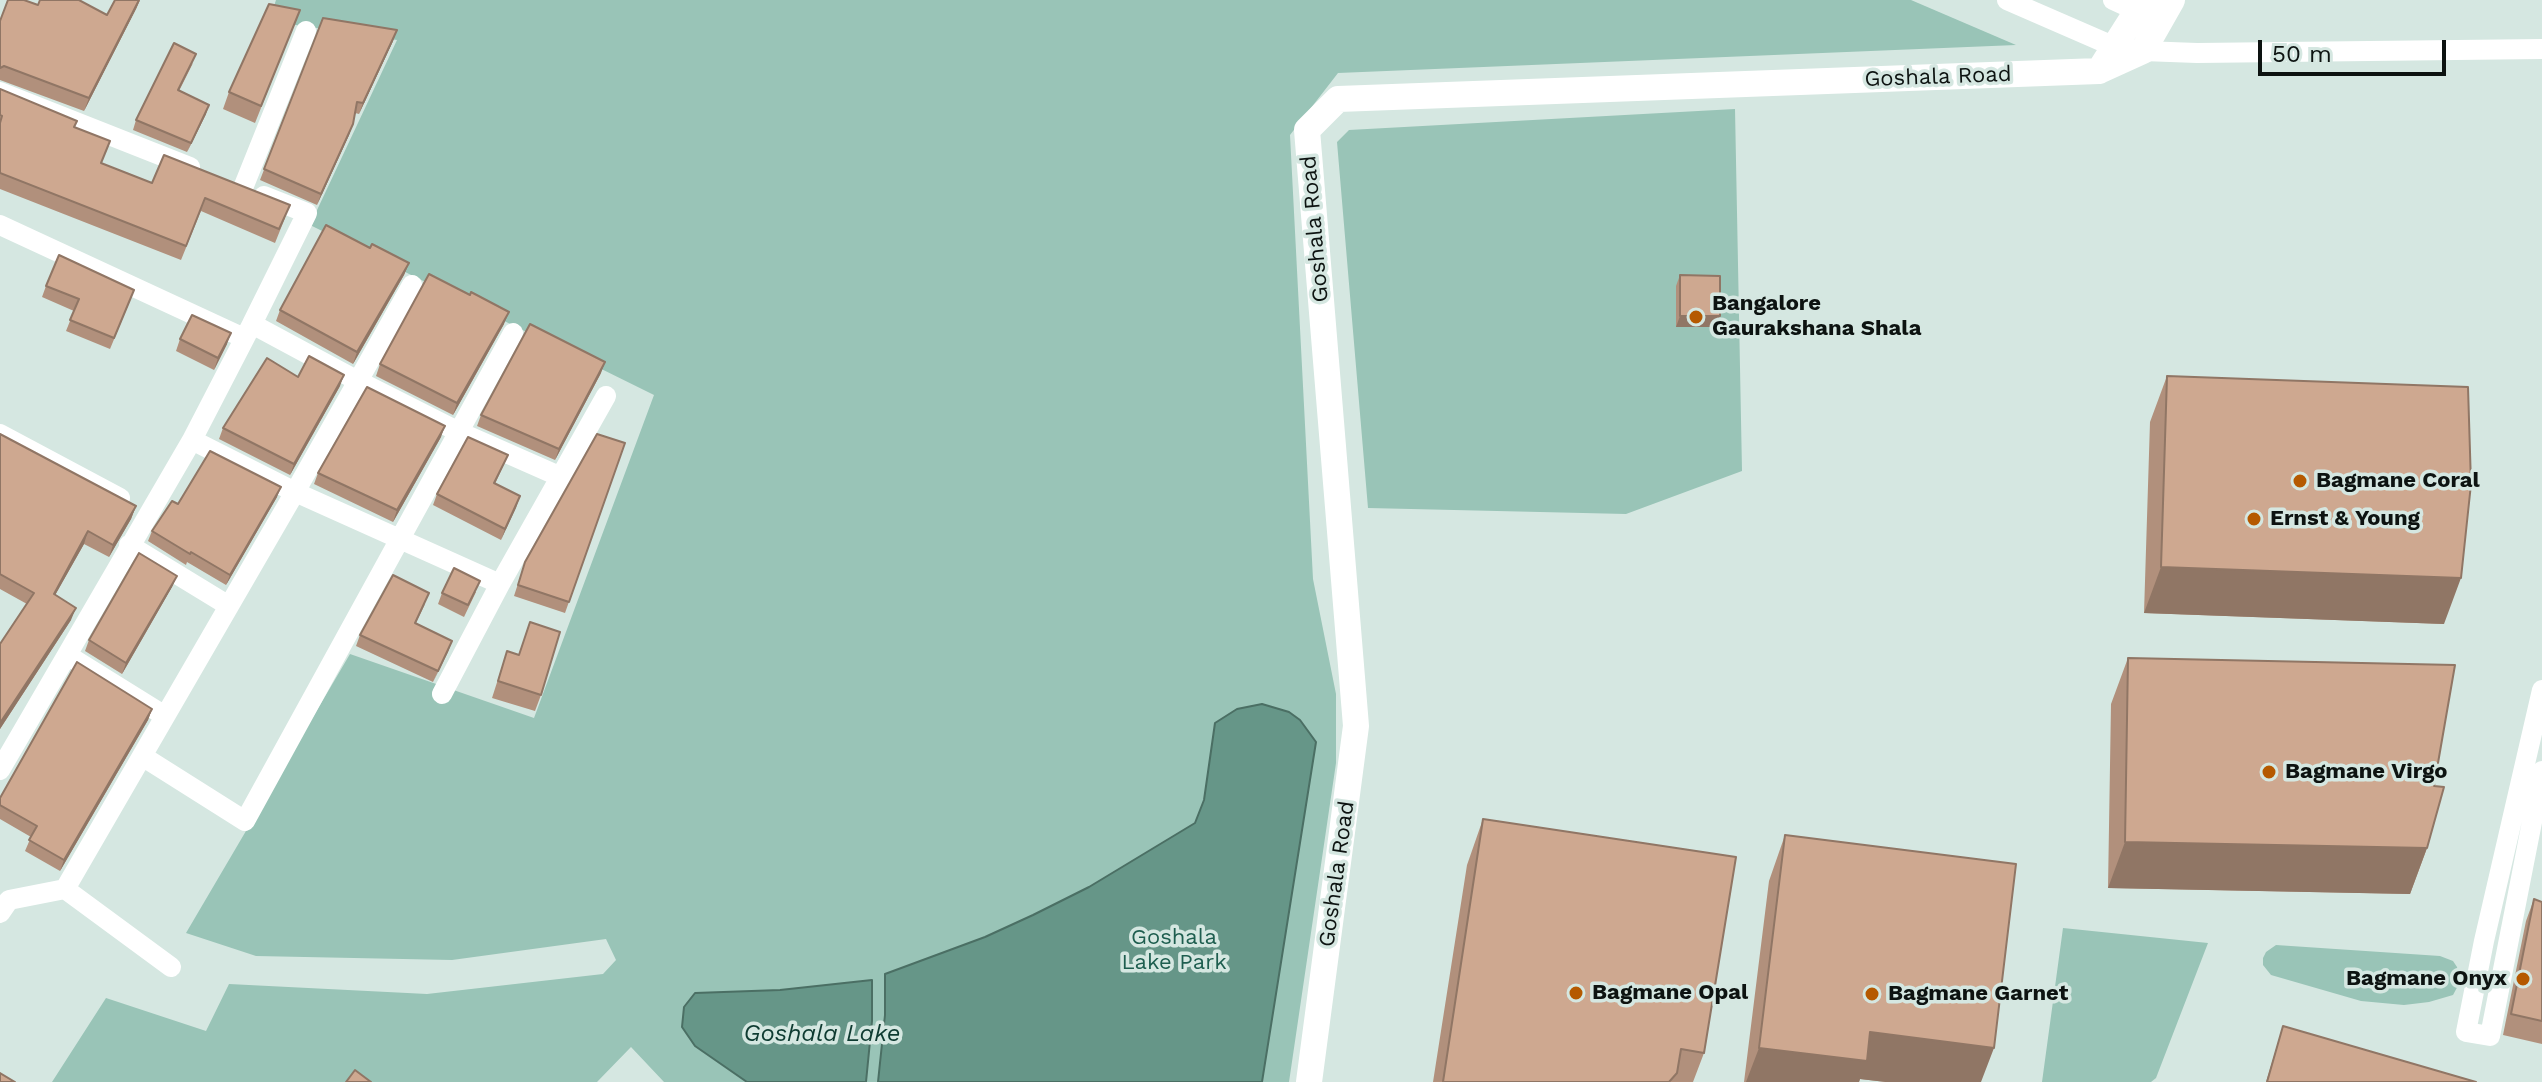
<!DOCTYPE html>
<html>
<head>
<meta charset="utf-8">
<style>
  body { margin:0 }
  #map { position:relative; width:2542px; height:1082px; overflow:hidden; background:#d5e7e1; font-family:"Work Sans",sans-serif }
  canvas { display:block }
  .scale { position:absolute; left:2258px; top:40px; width:188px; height:36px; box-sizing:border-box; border:4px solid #0d1311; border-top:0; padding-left:10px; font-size:24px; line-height:28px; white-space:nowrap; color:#0d1311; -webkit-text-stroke:6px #d5e7e1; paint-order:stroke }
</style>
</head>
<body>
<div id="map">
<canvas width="2542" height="1082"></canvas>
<div class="scale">50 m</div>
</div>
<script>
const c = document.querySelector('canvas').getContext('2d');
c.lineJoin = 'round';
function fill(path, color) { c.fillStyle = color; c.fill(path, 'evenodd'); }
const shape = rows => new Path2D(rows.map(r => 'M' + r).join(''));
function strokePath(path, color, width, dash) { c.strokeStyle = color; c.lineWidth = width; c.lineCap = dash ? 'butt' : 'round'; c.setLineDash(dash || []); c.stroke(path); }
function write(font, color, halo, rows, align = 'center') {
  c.font = font + ' "Work Sans",sans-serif'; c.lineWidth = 7; c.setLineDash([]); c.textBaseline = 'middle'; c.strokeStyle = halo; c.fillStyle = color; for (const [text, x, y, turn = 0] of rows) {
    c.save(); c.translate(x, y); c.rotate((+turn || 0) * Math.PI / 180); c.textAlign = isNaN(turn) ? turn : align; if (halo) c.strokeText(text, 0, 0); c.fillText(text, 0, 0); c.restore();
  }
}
const green = shape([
  [276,0,1911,0,2016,45,1338,73,1290,135,1313,579,1336,694,1336,763,1289,1082,664,1082,631,1047,597,1082,52,1082,106,998,206,1031,229,984,427,994,603,974,616,960,606,939,452,960,256,956,186,933,350,654,534,718,654,395,310,225,397,40,269,21],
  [1735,109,1742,471,1626,514,1368,508,1337,142,1349,130],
  [2063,928,2208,943,2156,1078,2151,1082,2042,1082],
  [2276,945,2440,956,2453,961,2457,967,2460,982,2453,995,2429,1002,2404,1005,2361,1001,2271,975,2263,965,2263,958,2266,952]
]);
const water = shape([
  [1262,704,1289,712,1300,720,1316,742,1262,1082,878,1082,885,1015,885,974,985,937,1033,915,1089,887,1195,823,1204,800,1215,723,1237,709,1262,704],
  [872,980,872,1021,866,1082,747,1082,695,1046,682,1027,684,1007,695,993,780,990,872,980]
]);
const minor = shape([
  [2007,0,2115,47,2143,51,2197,53,2542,49],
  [2113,0,2137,11,2161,0],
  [0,92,190,167],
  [243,188,306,31],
  [0,225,244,338],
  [412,285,358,381,459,432,561,477],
  [252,324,307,213,264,196],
  [0,434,120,498],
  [129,545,229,606],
  [67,655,192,440],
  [2542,690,2484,941,2466,1032,2490,1036,2542,771],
  [442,694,500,584,606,396],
  [142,756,245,821,513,333],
  [0,770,67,655,165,716],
  [65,889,295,492,358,381,252,324,192,440,295,492,500,584],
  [0,913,9,900,65,889,171,967]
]);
const tertiary = shape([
  [2099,71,2137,11,2140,0],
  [1309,1082,1356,726,1307,130,1338,99,2099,71,2143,51,2172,0]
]);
const wall = shape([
  [140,0,136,9,84,111,0,80,0,21,38,5,107,15],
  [300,10,255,123,223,109,229,92],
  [323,18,393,41,359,114,355,113,349,135,317,205,260,180],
  [193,63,179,91,206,114,187,152,133,130,136,120],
  [0,89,74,127,101,163,152,183,285,218,275,243,201,211,181,260,0,189],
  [370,248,409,263,404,275,353,364,276,321,280,310],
  [1680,275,1715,327,1676,327,1676,286],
  [46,286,130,301,110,349,66,331,74,311,42,297],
  [470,295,504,324,453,415,376,376,380,364],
  [180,339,227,344,214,370,176,351],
  [601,373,555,460,477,426,481,415],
  [2167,376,2444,624,2144,613,2150,422],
  [340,386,290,475,219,439,223,428],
  [0,434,136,506,131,519,109,557,84,544,55,595,71,620,0,729,0,644,27,604,0,589],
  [441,437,393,522,314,484,318,473],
  [625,443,565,613,514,596,525,562],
  [508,455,495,484,520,496,501,540,433,505,437,494],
  [277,497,226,585,187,562,186,565,148,541,152,531,178,504],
  [177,576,172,587,122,674,85,651,89,640],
  [476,592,464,617,438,604,442,593],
  [425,604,416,623,452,641,433,682,356,646,360,635],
  [530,622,541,695,535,711,492,698,507,651,519,655],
  [2128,658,2434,786,2427,848,2410,894,2108,888,2111,704],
  [152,709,148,720,60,871,25,851,31,837,0,819,0,798],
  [1483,819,1704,1053,1693,1082,1433,1082,1467,865],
  [1785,835,1981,1082,1886,1082,1860,1079,1859,1082,1744,1082,1769,881],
  [2534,899,2542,902,2542,1044,2503,1035,2526,921],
  [2283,1026,2476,1082,2266,1082]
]);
const shadedWall = shape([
  [140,0,136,9,84,111,89,98],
  [397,30,393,41,359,114,363,103],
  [209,105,206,114,187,152,191,143],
  [353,124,349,135,317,205,321,194],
  [409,263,404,275,353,364,357,352],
  [509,312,504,324,453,415,457,403],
  [1680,316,1720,316,1715,327,1676,327],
  [231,333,227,344,214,370,218,358],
  [605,362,601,373,555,460,559,449],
  [344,375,340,386,290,475,294,464],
  [445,426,441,437,393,522,397,510],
  [281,487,277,497,226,585,230,575],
  [520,496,516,508,501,540,505,529],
  [136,506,131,519,109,557,113,545],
  [88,531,84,544,49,606,54,594],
  [2161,567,2461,578,2444,624,2144,613],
  [177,576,172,587,122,674,126,663],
  [76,608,71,620,0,729,0,723],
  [452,641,448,652,433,682,438,671],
  [152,709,148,720,60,871,64,860],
  [2125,842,2427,848,2410,894,2108,888],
  [1870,1032,1994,1048,1981,1082,1886,1082,1860,1079,1859,1082,1746,1082,1759,1048]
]);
const building = shape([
  [8,0,24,0,38,5,40,0,79,0,107,15,115,0,139,0,89,98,4,66,0,68,0,21,8,0],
  [269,4,300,10,261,106,229,92,269,4],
  [323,18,397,30,363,103,357,102,353,124,321,194,264,169,323,18],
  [174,43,196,54,178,90,209,105,191,143,136,120,174,43],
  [0,89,77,121,74,127,110,141,101,163,152,183,164,155,290,205,279,229,205,198,186,246,0,173,0,123,2,116,0,115,0,89],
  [326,225,370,248,372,244,409,263,357,352,280,310,326,225],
  [59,255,134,290,114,338,70,320,79,299,46,286,59,255],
  [429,274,470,295,471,292,509,312,457,403,380,364,429,274],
  [1680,275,1720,276,1720,316,1680,316,1680,275],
  [192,315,231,333,218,358,180,339,192,315],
  [530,324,605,362,559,449,481,415,530,324],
  [309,356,344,375,294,464,223,428,267,358,298,377,309,356],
  [2167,376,2468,387,2471,484,2461,578,2161,567,2167,376],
  [367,387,445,426,397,510,318,473,367,387],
  [0,434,136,506,113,545,88,531,54,594,76,608,0,723,0,644,34,593,0,574,0,434],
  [597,434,625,443,569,602,518,585,525,562,597,434],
  [468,437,508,455,494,483,520,496,505,529,437,494,468,437],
  [210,451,281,487,230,575,191,552,190,554,152,531,172,501,178,504,210,451],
  [139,553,177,576,126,663,89,640,139,553],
  [454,568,480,581,468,605,442,593,454,568],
  [393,575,429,593,415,623,452,641,438,671,360,635,393,575],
  [530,622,560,632,541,695,498,681,507,651,519,655,530,622],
  [2128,658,2455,665,2434,786,2444,787,2427,848,2125,842,2128,658],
  [77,662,152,709,64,860,29,840,37,826,0,805,0,798,77,662],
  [1483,819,1736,857,1704,1053,1681,1049,1677,1073,1669,1082,1443,1082,1483,819],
  [1785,835,2016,864,1994,1048,1870,1032,1867,1061,1759,1048,1785,835],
  [2534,899,2542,902,2542,1021,2511,1014,2534,899],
  [2283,1026,2476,1082,2267,1082,2283,1026],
  [355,1070,371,1082,346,1082,355,1070],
  [0,1073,15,1082,0,1082,0,1073]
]);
const markers = [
  [1696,317,8,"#b55900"],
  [2300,481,8,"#b55900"],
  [2254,519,8,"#b55900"],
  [2269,772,8,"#b55900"],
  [2523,979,8,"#b55900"],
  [1576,993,8,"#b55900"],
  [1872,994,8,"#b55900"]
];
const streetNames = [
  ["Goshala Road",1938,77,-2],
  ["Goshala Road",1315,229,-95],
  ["Goshala Road",1337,874,-82]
];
const poiNames = [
  ["Bangalore",1712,304],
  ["Gaurakshana Shala",1712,329],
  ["Bagmane Coral",2316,481],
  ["Ernst & Young",2270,519],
  ["Bagmane Virgo",2285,772],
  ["Bagmane Onyx",2507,979,"right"],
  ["Bagmane Opal",1592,993],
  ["Bagmane Garnet",1888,994]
];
const parkNames = [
  ["Goshala",1174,938],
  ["Lake Park",1174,963]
];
const waterNames = [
  ["Goshala Lake",822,1034]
];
fill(green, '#99c4b7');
fill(water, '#669688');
strokePath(water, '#4b6f64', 2);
strokePath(minor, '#fff', 20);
strokePath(tertiary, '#fff', 26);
fill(wall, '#b1907c');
fill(shadedWall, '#907665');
fill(building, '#cea890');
strokePath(building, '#907665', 2);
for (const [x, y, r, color] of markers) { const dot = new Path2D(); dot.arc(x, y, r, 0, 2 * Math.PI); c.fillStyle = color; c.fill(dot); strokePath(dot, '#d5e7e1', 3); }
write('22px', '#0d1311', '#d5e7e1', streetNames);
write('bold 22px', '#0d1311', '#d5e7e1', poiNames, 'left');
write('22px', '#1e5e4f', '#d5e7e1', parkNames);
write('italic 24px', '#0e3b31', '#d5e7e1', waterNames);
</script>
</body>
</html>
